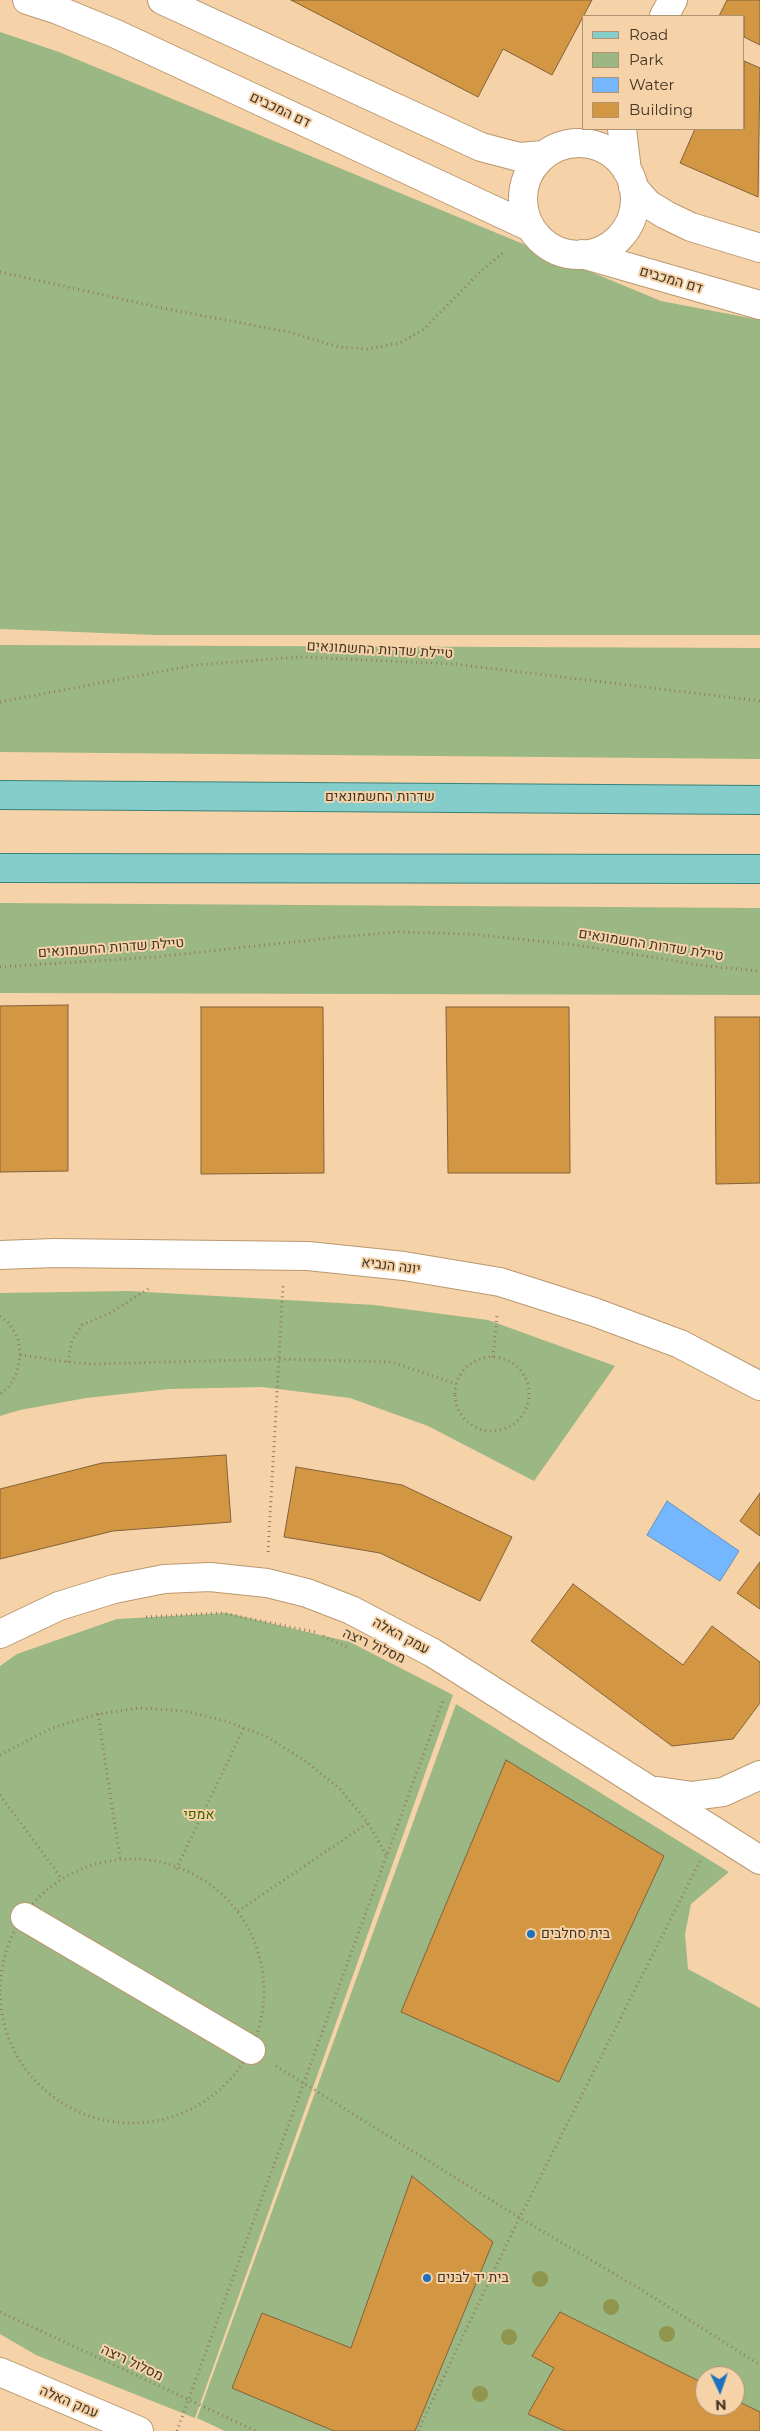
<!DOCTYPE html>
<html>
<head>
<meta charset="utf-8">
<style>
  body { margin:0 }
  #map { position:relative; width:760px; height:2431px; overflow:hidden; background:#f5d2a8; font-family:Montserrat,sans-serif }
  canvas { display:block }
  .legend { position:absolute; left:582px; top:15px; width:162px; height:115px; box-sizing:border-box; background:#f5d2a8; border:1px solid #ae9373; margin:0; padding:6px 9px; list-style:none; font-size:15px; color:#433524 }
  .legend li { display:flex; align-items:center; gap:10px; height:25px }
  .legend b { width:25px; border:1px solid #ae9373 }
  .north { position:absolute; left:695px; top:2366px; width:50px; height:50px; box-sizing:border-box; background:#f5d2a8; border:1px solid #ae9373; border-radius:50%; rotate:177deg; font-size:14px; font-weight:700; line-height:20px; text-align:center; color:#433524 }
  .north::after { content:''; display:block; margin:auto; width:18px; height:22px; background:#1d71bf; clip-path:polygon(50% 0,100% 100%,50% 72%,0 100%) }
</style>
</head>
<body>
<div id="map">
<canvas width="760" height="2431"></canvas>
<ul class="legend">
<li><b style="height:6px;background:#85cdca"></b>Road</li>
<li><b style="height:14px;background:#9bb784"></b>Park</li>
<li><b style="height:14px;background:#75b7ff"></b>Water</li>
<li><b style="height:14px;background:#d39642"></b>Building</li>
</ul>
<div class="north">N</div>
</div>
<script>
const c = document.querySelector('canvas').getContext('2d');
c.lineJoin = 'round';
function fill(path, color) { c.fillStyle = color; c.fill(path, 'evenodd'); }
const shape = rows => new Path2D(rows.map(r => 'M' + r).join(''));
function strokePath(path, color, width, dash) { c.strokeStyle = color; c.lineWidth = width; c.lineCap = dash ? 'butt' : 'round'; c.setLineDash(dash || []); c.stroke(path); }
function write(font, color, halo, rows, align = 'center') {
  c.font = font + ' Montserrat,Heebo,sans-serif'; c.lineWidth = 4; c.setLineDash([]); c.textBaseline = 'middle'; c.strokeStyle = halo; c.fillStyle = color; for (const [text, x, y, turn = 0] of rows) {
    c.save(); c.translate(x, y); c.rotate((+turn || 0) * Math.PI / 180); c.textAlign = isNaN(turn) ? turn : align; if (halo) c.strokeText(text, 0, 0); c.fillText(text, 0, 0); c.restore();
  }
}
const green = shape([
  [0,32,59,52,661,301,760,320,760,635,155,635,0,629],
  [0,645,760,648,760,759,0,752],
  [0,903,760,908,760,995,0,993],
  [129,1291,374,1305,488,1320,615,1366,534,1481,428,1426,350,1398,262,1387,169,1389,86,1398,20,1410,0,1416,0,1293],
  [227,1613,350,1642,453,1695,195,2418,36,2355,0,2334,0,1666,17,1654,117,1619],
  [456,1704,729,1872,691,1904,685,1934,688,1969,760,2008,760,2431,225,2431,197,2418],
  [705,2376,735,2376,735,2406,705,2406]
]);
const water = shape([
  [667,1501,739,1551,720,1581,647,1535,667,1501]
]);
const building = shape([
  [291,0,592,0,552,75,503,49,478,97,291,0],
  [727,0,760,0,760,45,744,37,744,16,719,16,727,0],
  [744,61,760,68,758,197,680,163,695,129,744,129,744,61],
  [68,1005,68,1171,0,1172,0,1006,68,1005],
  [201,1007,323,1007,324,1173,201,1174,201,1007],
  [446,1007,569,1007,570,1173,448,1173,446,1007],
  [715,1017,760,1017,760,1183,716,1184,715,1017],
  [226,1455,231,1522,113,1531,0,1559,0,1489,102,1463,226,1455],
  [296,1467,402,1485,512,1537,480,1601,380,1553,284,1537,296,1467],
  [760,1493,760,1536,740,1521,760,1493],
  [760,1562,760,1609,737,1593,760,1562],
  [573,1584,683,1665,712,1626,760,1662,760,1703,733,1739,672,1746,531,1641,573,1584],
  [506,1760,664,1856,559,2082,401,2012,506,1760],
  [412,2176,493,2242,415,2431,334,2431,232,2388,262,2313,351,2348,412,2176],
  [560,2312,705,2384,705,2406,735,2406,735,2400,760,2412,760,2431,565,2431,528,2414,554,2368,532,2356,560,2312]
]);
const path = shape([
  [0,272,162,308,289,332,339,347,367,349,400,343,424,329,479,273,505,251],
  [0,702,195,665,300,657,454,664,760,701],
  [0,967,155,957,339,937,399,932,470,934,576,945,706,966,760,971],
  [0,1316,9,1323,18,1338,20,1355,17,1373,8,1388,0,1394],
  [20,1355,68,1362,94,1364,279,1359,392,1362,456,1384],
  [493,1357,497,1315],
  '455 1394a37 37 0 1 1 74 0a37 37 0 1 1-74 0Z',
  [68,1362,72,1341,82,1325,110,1313,151,1287],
  [268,1552,283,1286],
  [146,1617,222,1613,315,1632],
  [323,1636,347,1647],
  [98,1714,120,1858],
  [0,1755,52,1728,98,1714,140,1708,184,1711,226,1721,267,1737,304,1760,340,1789,368,1823,386,1855],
  [0,1795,62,1879],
  '0 1991a132 132 0 1 1 264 0a132 132 0 1 1-264 0Z',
  [176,1869,244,1728],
  [238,1911,368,1823],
  [276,2066,520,2218,645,2292,760,2365],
  [0,2312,256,2431],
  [177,2431,444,1698],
  [418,2431,512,2233,700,1861]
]);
const minor = shape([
  [27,0,58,10,116,34,530,227],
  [162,0,481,147,519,157,543,155],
  [664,16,673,0],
  [622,129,627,171],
  '523 199a56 56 0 1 1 112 0a56 56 0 1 1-112 0Z',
  [633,187,648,204,666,215,691,227,760,248],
  [582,254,760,305],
  [0,1255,54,1253,308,1256,404,1266,500,1282,594,1312,680,1344,760,1386],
  [0,1634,59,1606,114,1589,164,1579,210,1577,267,1583,307,1593,351,1610,433,1653,760,1860],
  [658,1791,692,1796,723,1792,760,1775],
  [25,1917,251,2050],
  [0,2372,139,2431]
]);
const major = shape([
  [0,795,760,800],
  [0,868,760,869]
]);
const trees = [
  [540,2279],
  [611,2307],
  [667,2334],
  [509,2337],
  [480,2394]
];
const markers = [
  [531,1934,5,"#1d71bf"],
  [427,2278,5,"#1d71bf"]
];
const streetNames = [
  ["דם המכבים",280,110,25],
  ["דם המכבים",671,280,16],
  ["טיילת שדרות החשמונאים",380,650,3],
  ["שדרות החשמונאים",380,797],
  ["טיילת שדרות החשמונאים",651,945,9],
  ["טיילת שדרות החשמונאים",111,948,-4],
  ["יונה הנביא",391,1266,7],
  ["עמק האלה",401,1636,28],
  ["מסלול ריצה",374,1646,24],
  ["מסלול ריצה",132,2363,25],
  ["עמק האלה",69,2402,23]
];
const parkNames = [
  ["אמפי",199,1815]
];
const poiNames = [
  ["בית סחלבים",541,1934],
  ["בית יד לבנים",437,2278]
];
fill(green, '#9bb784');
fill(water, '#75b7ff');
strokePath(water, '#6690bd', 1);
fill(building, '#d39642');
strokePath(building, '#82623b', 1);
strokePath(minor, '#ba9870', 30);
strokePath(major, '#398279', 30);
strokePath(path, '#937c60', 3, [1, 4]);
strokePath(minor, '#fff', 28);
strokePath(major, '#85cdca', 28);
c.fillStyle = '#90964e';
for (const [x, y] of trees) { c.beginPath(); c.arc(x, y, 8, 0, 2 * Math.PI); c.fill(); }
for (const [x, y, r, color] of markers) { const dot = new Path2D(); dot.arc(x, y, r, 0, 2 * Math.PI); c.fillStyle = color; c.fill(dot); strokePath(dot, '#f5d2a8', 2); }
write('14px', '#433524', '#f5d2a8', streetNames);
write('14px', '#3d6405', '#f5d2a8', parkNames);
write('14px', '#433524', '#f5d2a8', poiNames, 'left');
</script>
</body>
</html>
